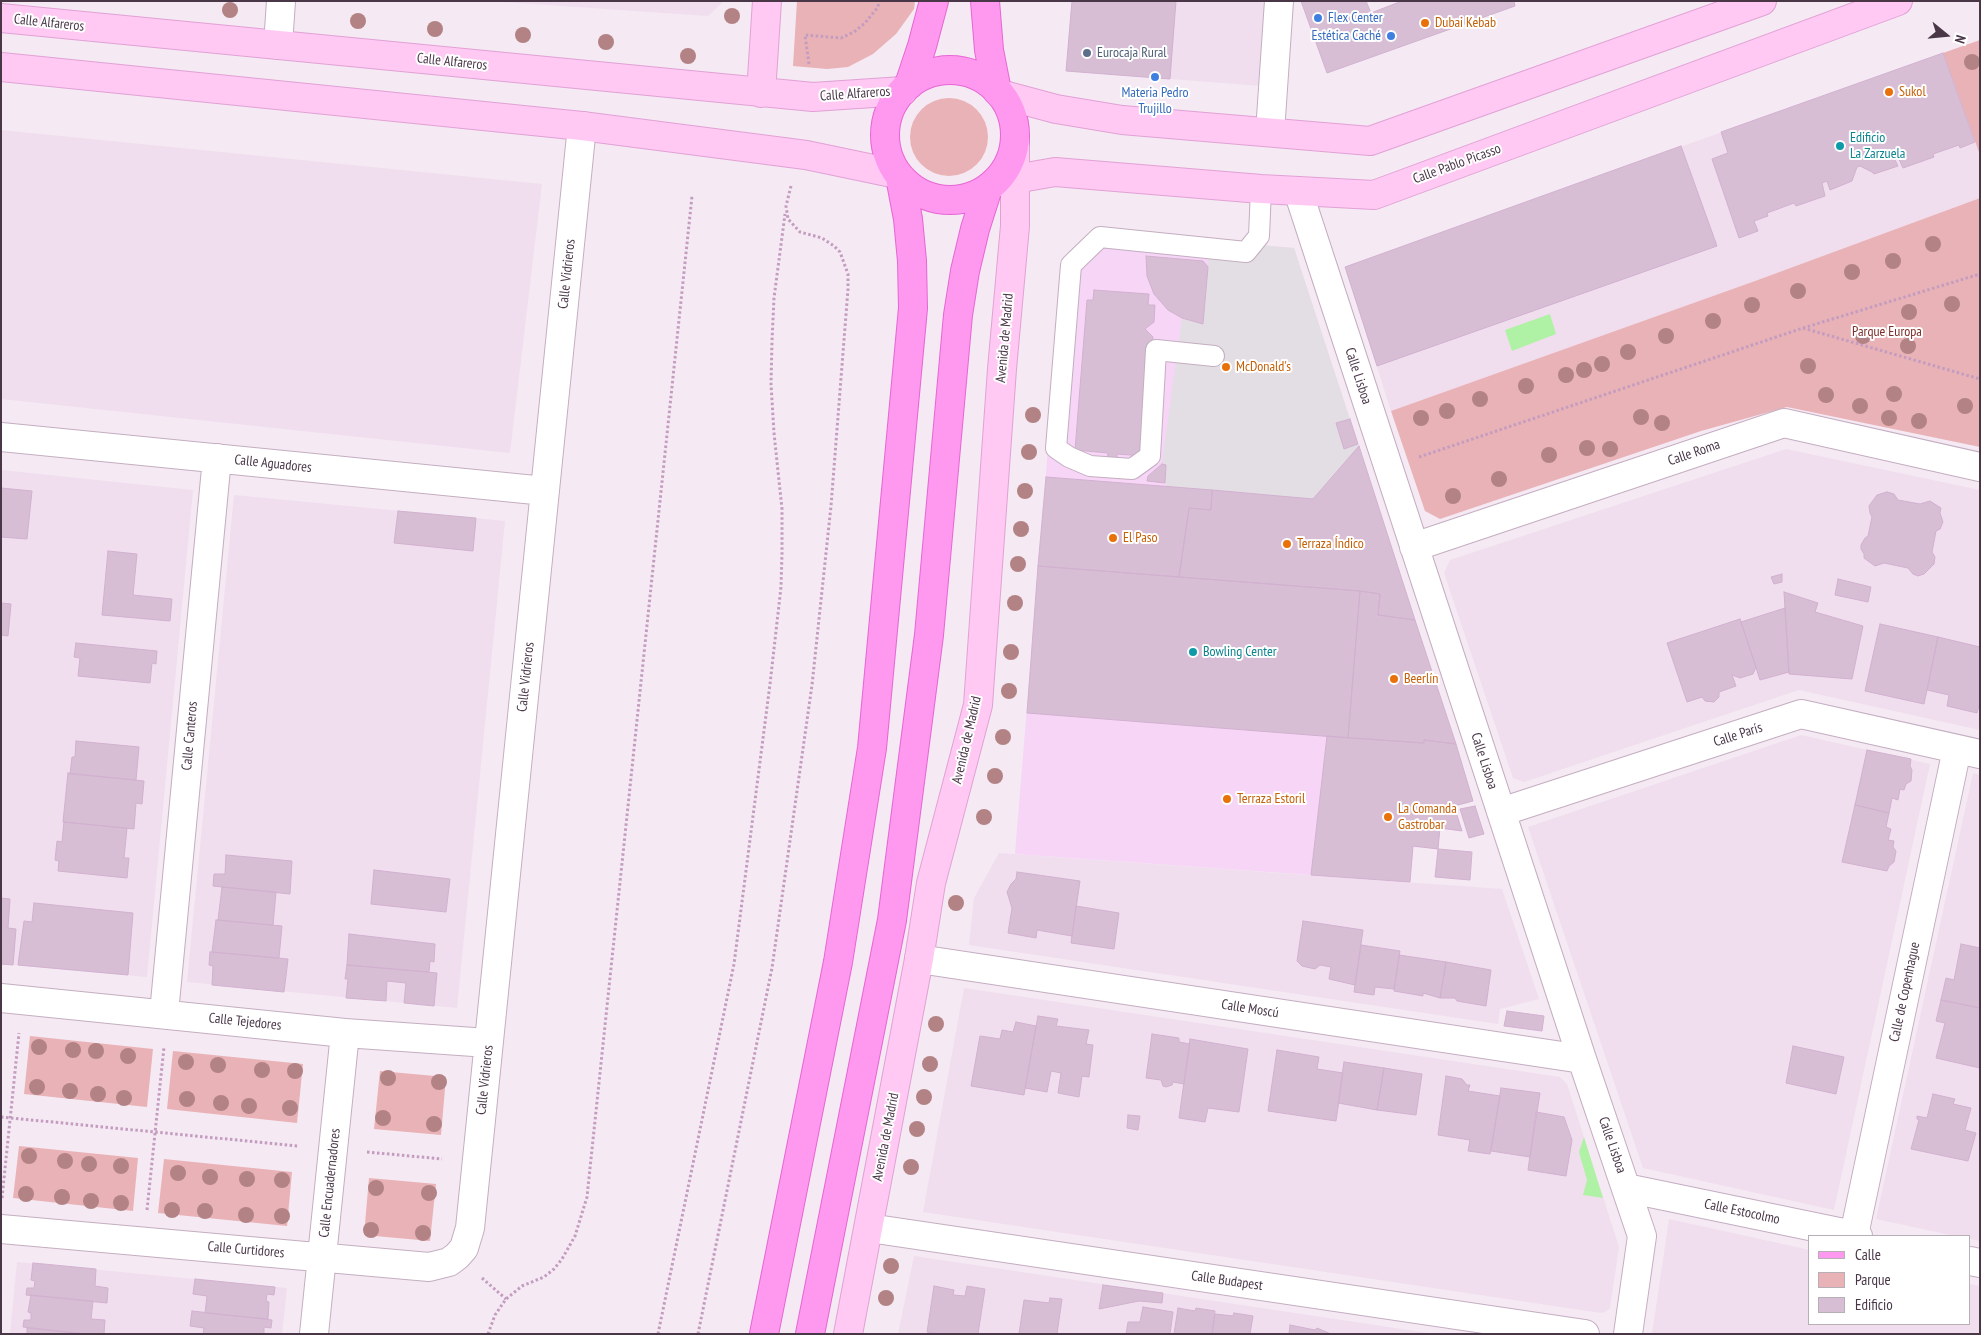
<!DOCTYPE html>
<html>
<head>
<meta charset="utf-8">
<style>
  body { margin:0 }
  #map { position:relative; width:1981px; height:1335px; overflow:hidden; background:#f5e9f3; font-family:"PT Sans Narrow",sans-serif }
  canvas { display:block }
  .frame { position:absolute; inset:0; border:2px solid #493748; pointer-events:none }
  .legend { position:absolute; left:1808px; top:1235px; width:162px; height:90px; box-sizing:border-box; background:#fff; border:1px solid #b6afb6; margin:0; padding:6px 9px; list-style:none; font-size:15px; color:#493748 }
  .legend li { display:flex; align-items:center; gap:10px; height:25px }
  .legend b { width:25px; border:1px solid #b6afb6 }
  .north { position:absolute; left:1921px; top:10px; width:50px; height:50px; -webkit-text-stroke:4px #fff; paint-order:stroke; rotate:107deg; font-size:14px; font-weight:700; line-height:20px; text-align:center; color:#493748 }
  .north::after { content:''; display:block; margin:auto; width:18px; height:22px; background:#493748; clip-path:polygon(50% 0,100% 100%,50% 72%,0 100%) }
</style>
</head>
<body>
<div id="map">
<canvas width="1981" height="1335"></canvas>
<div class="frame"></div>
<ul class="legend">
<li><b style="height:6px;background:#ff98ef"></b>Calle</li>
<li><b style="height:14px;background:#e9b2b7"></b>Parque</li>
<li><b style="height:14px;background:#d7bed5"></b>Edificio</li>
</ul>
<div class="north">N</div>
</div>
<script>
const c = document.querySelector('canvas').getContext('2d');
c.lineJoin = 'round';
function fill(path, color) { c.fillStyle = color; c.fill(path, 'evenodd'); }
const shape = rows => new Path2D(rows.map(r => 'M' + r).join(''));
function strokePath(path, color, width, dash) { c.strokeStyle = color; c.lineWidth = width; c.lineCap = dash ? 'butt' : 'round'; c.setLineDash(dash || []); c.stroke(path); }
function write(font, color, halo, rows, align = 'center') {
  c.font = font + ' "PT Sans Narrow",sans-serif'; c.lineWidth = 4; c.setLineDash([]); c.textBaseline = 'middle'; c.strokeStyle = halo; c.fillStyle = color; for (const [text, x, y, turn = 0] of rows) {
    c.save(); c.translate(x, y); c.rotate((+turn || 0) * Math.PI / 180); c.textAlign = isNaN(turn) ? turn : align; if (halo) c.strokeText(text, 0, 0); c.fillText(text, 0, 0); c.restore();
  }
}
const residential = shape([
  [489,1,724,1,708,16],
  [1072,1,1269,1,1262,86,1066,71],
  [1943,53,1980,155,1980,198,1755,281,1391,411,1345,267],
  [1,130,542,184,510,453,1,399],
  [1786,449,1980,490,1980,730,1799,690,1524,782,1513,778,1444,573,1450,560],
  [1,470,193,490,147,977,1,964],
  [234,495,505,521,457,1008,187,982],
  [1801,735,1930,764,1834,1210,1643,1168,1528,827],
  [1973,773,1980,775,1980,1241,1970,1239,1970,1236,1955,1236,1876,1219],
  [999,853,1502,889,1539,999,1500,1009,1498,1024,969,945,974,898],
  [964,988,1560,1077,1567,1084,1619,1247,1610,1308,1605,1312,1601,1313,923,1212],
  [1669,1219,1810,1250,1810,1324,1970,1324,1970,1284,1980,1286,1980,1334,1652,1334],
  [914,1256,988,1267,1435,1334,898,1334],
  [17,1262,287,1288,282,1334,10,1334]
]);
const commercial = shape([
  [1100,231,1294,248,1473,801,1455,806,1462,831,1440,829,1438,849,1413,847,1410,882,1015,854,1063,264]
]);
const green = shape([
  [797,1,915,1,914,9,896,34,873,54,848,67,827,69,793,66],
  [1980,40,1980,155,1943,53],
  '910 137a39 39 0 1 1 78 0a39 39 0 1 1-78 0Z',
  [1980,198,1980,447,1787,407,1701,431,1440,519,1425,511,1391,411,1755,281],
  [30,1036,153,1049,147,1107,24,1094],
  [173,1051,303,1064,297,1123,167,1109],
  [380,1071,446,1077,441,1135,374,1129],
  [19,1146,138,1158,133,1211,13,1198],
  [164,1159,292,1172,287,1226,158,1213],
  [369,1178,436,1184,430,1241,364,1235]
]);
const parking = shape([
  [1210,241,1294,248,1350,419,1336,423,1344,449,1358,444,1359,446,1313,499,1166,487,1166,465,1162,464,1182,318,1203,324]
]);
const water = shape([
  [1550,314,1556,334,1512,351,1505,330],
  [1584,1137,1603,1198,1583,1195,1587,1180,1579,1152]
]);
const building = shape([
  [1072,1,1176,1,1170,79,1066,71,1072,1],
  [1301,1,1366,1,1371,13,1402,1,1514,1,1515,6,1327,73,1301,1],
  [1943,53,1975,142,1960,148,1959,145,1933,154,1934,157,1903,168,1898,157,1894,158,1898,166,1874,174,1872,172,1860,166,1857,167,1852,181,1830,190,1827,181,1822,183,1825,196,1796,206,1794,203,1767,213,1768,216,1754,221,1758,231,1739,238,1712,159,1728,153,1721,132,1943,53],
  [1681,146,1717,246,1377,366,1345,267,1681,146],
  [1146,256,1203,261,1208,267,1203,324,1182,318,1168,310,1154,294,1147,276,1146,256],
  [1094,290,1149,294,1148,305,1155,305,1154,322,1145,329,1153,337,1144,456,1117,454,1117,463,1107,462,1108,453,1075,450,1087,300,1093,300,1094,290],
  [1350,419,1358,444,1344,449,1336,423,1350,419],
  [1359,446,1415,620,1378,615,1380,594,1360,591,1179,577,1189,508,1211,510,1212,490,1313,499,1359,446],
  [1162,464,1166,465,1165,483,1147,481,1148,476,1162,464],
  [1046,477,1212,490,1211,510,1189,508,1179,577,1038,566,1046,477],
  [1,488,32,491,27,539,1,537,1,488],
  [1887,492,1894,494,1898,500,1920,504,1930,501,1941,508,1940,513,1943,522,1940,529,1936,531,1932,552,1935,557,1934,564,1924,574,1918,576,1913,574,1908,568,1884,563,1875,566,1864,558,1864,554,1861,549,1861,545,1865,538,1868,536,1872,517,1870,513,1869,506,1877,495,1887,492],
  [398,511,476,518,473,551,394,543,398,511],
  [108,551,137,554,133,595,172,599,170,621,102,615,108,551],
  [1038,566,1360,591,1348,738,1027,713,1038,566],
  [1782,574,1782,582,1774,584,1771,577,1782,574],
  [1838,579,1871,587,1868,602,1835,595,1838,579],
  [1360,591,1380,594,1378,615,1415,620,1456,744,1424,740,1424,743,1348,738,1360,591],
  [1784,592,1818,603,1815,612,1863,626,1852,679,1789,674,1784,592],
  [1,603,11,604,8,636,1,635,1,603],
  [1785,608,1789,672,1760,680,1741,622,1785,608],
  [1740,619,1756,667,1753,674,1740,678,1732,675,1736,686,1719,692,1719,697,1714,702,1705,701,1702,697,1687,702,1667,643,1740,619],
  [1880,624,1938,637,1924,704,1865,691,1880,624],
  [1938,637,1980,647,1980,702,1977,713,1947,706,1949,695,1927,690,1938,637],
  [76,643,157,651,156,664,152,663,150,683,78,676,80,658,74,657,76,643],
  [1327,736,1424,743,1424,740,1456,744,1473,801,1454,806,1462,831,1440,828,1438,849,1413,846,1410,882,1311,875,1327,736],
  [76,741,139,747,136,780,70,774,72,757,75,757,76,741],
  [1867,750,1911,759,1910,766,1912,770,1911,781,1906,784,1904,790,1900,789,1898,800,1892,798,1889,813,1855,805,1867,750],
  [68,773,144,781,142,804,136,803,134,829,63,822,68,773],
  [1855,805,1889,813,1886,827,1891,829,1888,840,1894,841,1893,847,1896,851,1894,862,1889,866,1887,871,1842,862,1855,805],
  [1475,806,1484,834,1469,838,1460,809,1475,806],
  [64,822,127,828,124,858,129,858,127,878,58,871,59,861,55,860,57,841,62,842,64,822],
  [1438,849,1472,852,1470,880,1435,877,1438,849],
  [226,855,292,861,290,894,213,886,214,874,225,874,226,855],
  [374,870,450,879,446,912,371,904,374,870],
  [1017,872,1080,881,1072,936,1037,930,1036,938,1008,933,1012,908,1007,892,1011,884,1016,879,1017,872],
  [222,887,276,892,273,925,218,920,222,887],
  [1,898,10,899,8,928,16,929,13,965,1,964,1,898],
  [34,903,133,913,128,975,18,965,24,921,32,922,34,903],
  [1076,906,1119,913,1114,949,1071,943,1076,906],
  [216,920,282,926,279,958,212,952,216,920],
  [1303,921,1363,930,1355,985,1329,979,1331,967,1320,965,1315,969,1302,966,1297,961,1303,921],
  [349,934,435,944,434,962,430,961,429,972,347,965,349,934],
  [1961,944,1980,948,1980,1008,1941,1000,1946,978,1954,980,1961,944],
  [1361,945,1400,951,1394,989,1375,987,1374,995,1354,992,1361,945],
  [210,952,288,959,284,992,212,985,213,966,209,965,210,952],
  [1399,955,1446,962,1440,998,1423,993,1423,996,1394,991,1399,955],
  [1446,962,1491,970,1486,1006,1457,1001,1455,998,1440,998,1446,962],
  [347,965,437,973,434,1006,404,1003,406,983,387,981,386,1001,346,998,348,979,345,979,347,965],
  [1941,1000,1980,1008,1980,1068,1936,1058,1945,1023,1936,1021,1941,1000],
  [1507,1011,1544,1016,1542,1031,1504,1026,1507,1011],
  [1038,1016,1058,1019,1056,1026,1089,1030,1086,1044,1093,1045,1089,1077,1082,1076,1079,1097,1058,1093,1061,1073,1051,1071,1047,1092,1025,1088,1038,1016],
  [1016,1022,1036,1026,1024,1095,971,1086,980,1036,1000,1039,1002,1030,1013,1032,1016,1022],
  [1152,1034,1179,1038,1179,1042,1190,1044,1184,1084,1173,1082,1172,1085,1166,1087,1163,1086,1161,1080,1146,1078,1152,1034],
  [1190,1039,1248,1049,1239,1112,1208,1108,1205,1122,1179,1118,1190,1039],
  [1793,1046,1844,1057,1836,1094,1786,1083,1793,1046],
  [1277,1050,1319,1057,1317,1069,1343,1073,1336,1121,1268,1111,1277,1050],
  [1344,1062,1384,1068,1377,1110,1338,1103,1344,1062],
  [1384,1068,1422,1074,1416,1115,1377,1110,1384,1068],
  [1446,1076,1462,1079,1467,1085,1470,1085,1468,1091,1500,1096,1490,1154,1468,1151,1470,1140,1438,1135,1446,1076],
  [1501,1088,1540,1093,1530,1157,1491,1151,1501,1088],
  [1933,1094,1955,1099,1953,1104,1971,1108,1965,1130,1976,1133,1968,1161,1911,1149,1919,1120,1917,1119,1917,1116,1927,1118,1933,1094],
  [1536,1112,1564,1117,1572,1140,1566,1176,1528,1170,1536,1112],
  [1128,1115,1140,1116,1138,1130,1127,1128,1128,1115],
  [33,1263,96,1269,95,1286,108,1288,107,1303,26,1295,27,1288,34,1288,35,1281,31,1280,33,1263],
  [195,1279,275,1287,274,1295,267,1294,266,1301,269,1302,268,1319,205,1313,207,1296,193,1294,195,1279],
  [1103,1285,1163,1293,1162,1303,1139,1301,1099,1309,1103,1285],
  [934,1286,954,1290,953,1295,965,1296,967,1286,985,1289,978,1334,939,1334,927,1332,934,1286],
  [31,1295,93,1301,91,1319,105,1320,104,1334,86,1334,23,1327,24,1320,31,1320,31,1313,28,1312,31,1295],
  [1050,1298,1062,1299,1057,1334,1019,1334,1024,1300,1049,1303,1050,1298],
  [1143,1307,1173,1312,1170,1334,1126,1334,1128,1322,1140,1322,1143,1307],
  [1178,1308,1195,1311,1196,1308,1215,1311,1212,1334,1174,1334,1178,1308],
  [192,1311,272,1320,271,1328,264,1327,264,1334,203,1334,204,1328,190,1326,192,1311],
  [1234,1313,1253,1316,1250,1334,1212,1334,1215,1314,1233,1316,1234,1313],
  [1290,1325,1315,1330,1317,1328,1331,1334,1289,1334,1290,1325],
  [27,1328,86,1334,27,1334,27,1328]
]);
const path = shape([
  [809,64,805,35,841,38,854,32,865,23,878,7,879,1],
  [1803,328,1980,379],
  [1419,457,1803,328,1980,274],
  [1,1117,298,1146],
  [367,1152,442,1159],
  [2,1198,19,1033],
  [147,1210,164,1047],
  [482,1278,506,1299],
  [488,1334,495,1315,506,1299,522,1286,544,1277,554,1269,562,1259,575,1236,587,1197,692,196],
  [658,1334,734,964,770,684,781,587,782,553,782,509,774,433,771,384,772,341,774,298,785,214],
  [698,1334,772,968,812,685,831,506,848,289,848,274,840,252,834,246,822,238,800,232,788,219,786,206,791,186]
]);
const lane = shape([
  [1214,356,1156,350,1150,456,1132,469,1090,466,1069,457,1056,448,1071,265,1100,237,1246,252,1259,236,1261,189]
]);
const street = shape([
  [278,45,281,1],
  [1270,132,1279,1],
  [1298,191,1582,1059,1642,1236,1628,1334],
  [1,437,545,491],
  [1414,547,1784,423,1980,467],
  [1501,812,1801,714,1980,754],
  [919,959,1582,1059],
  [1,998,345,1033,488,1043],
  [164,1013,217,458],
  [1626,1188,1858,1236],
  [869,1228,1585,1334],
  [1,1229,429,1267,449,1262,457,1256,464,1248,470,1228,582,126],
  [1854,1235,1957,749],
  [1970,1261,1980,1263],
  [314,1334,345,1033]
]);
const secondary = shape([
  [1,18,813,97,903,91],
  [1,67,582,126,806,155,897,174],
  [761,93,767,1],
  [1000,94,1056,109,1122,120,1370,141,1762,1],
  [998,182,1055,172,1261,189,1374,195,1898,1],
  [848,1334,919,959,931,883,978,705,1002,369,1015,226,1015,137]
]);
const primary = shape([
  [985,1,989,50,997,91],
  '885 135a65 65 0 1 1 130 0a65 65 0 1 1-130 0Z',
  [909,85,922,46,934,1],
  [764,1334,838,962,872,748,913,308,912,261,908,219,900,177],
  [810,1334,892,920,929,635,958,315,965,271,975,229,988,188]
]);
const trees = [
  [230,10],
  [732,16],
  [358,21],
  [435,29],
  [523,35],
  [606,42],
  [688,56],
  [1972,62],
  [1933,244],
  [1893,261],
  [1852,272],
  [1798,291],
  [1952,304],
  [1752,305],
  [1909,312],
  [1713,321],
  [1666,336],
  [1863,336],
  [1908,346],
  [1628,352],
  [1602,364],
  [1808,366],
  [1584,370],
  [1566,375],
  [1526,386],
  [1894,394],
  [1826,395],
  [1480,399],
  [1860,406],
  [1965,406],
  [1447,411],
  [1033,415],
  [1641,417],
  [1421,418],
  [1889,418],
  [1919,421],
  [1662,423],
  [1587,448],
  [1610,449],
  [1029,452],
  [1549,455],
  [1499,479],
  [1025,491],
  [1453,496],
  [1021,529],
  [1018,564],
  [1015,603],
  [1011,652],
  [1009,691],
  [1003,737],
  [995,776],
  [984,817],
  [956,903],
  [936,1024],
  [39,1047],
  [73,1050],
  [96,1051],
  [128,1056],
  [186,1062],
  [930,1064],
  [218,1065],
  [262,1070],
  [295,1071],
  [388,1078],
  [439,1082],
  [37,1087],
  [70,1091],
  [98,1094],
  [924,1097],
  [124,1098],
  [187,1099],
  [221,1103],
  [249,1106],
  [290,1108],
  [383,1118],
  [434,1124],
  [917,1129],
  [29,1156],
  [65,1161],
  [89,1164],
  [121,1166],
  [911,1167],
  [178,1173],
  [210,1177],
  [247,1179],
  [282,1180],
  [376,1188],
  [429,1193],
  [26,1194],
  [62,1197],
  [91,1201],
  [121,1203],
  [172,1210],
  [205,1211],
  [246,1215],
  [282,1216],
  [371,1230],
  [423,1233],
  [891,1266],
  [886,1298]
];
const markers = [
  [1318,18,5,"#3f7fe0"],
  [1425,23,5,"#e8710a"],
  [1391,36,5,"#3f7fe0"],
  [1087,53,5,"#5c6f8a"],
  [1155,77,5,"#3f7fe0"],
  [1889,92,5,"#e8710a"],
  [1840,146,5,"#0f9aa8"],
  [1226,367,5,"#e8710a"],
  [1113,538,5,"#e8710a"],
  [1287,544,5,"#e8710a"],
  [1193,652,5,"#0f9aa8"],
  [1394,679,5,"#e8710a"],
  [1227,799,5,"#e8710a"],
  [1388,817,5,"#e8710a"]
];
const shopNames = [
  ["Flex Center",1328,18],
  ["Estética Caché",1381,36,"right"],
  ["Materia Pedro",1155,93,"center"],
  ["Trujillo",1155,109,"center"]
];
const streetNames = [
  ["Calle Alfareros",49,23,6],
  ["Calle Alfareros",452,62,6],
  ["Calle Alfareros",855,94,-4],
  ["Calle Pablo Picasso",1457,164,-20],
  ["Calle Vidrieros",567,274,-84],
  ["Avenida de Madrid",1005,338,-85],
  ["Calle Lisboa",1358,376,72],
  ["Calle Roma",1694,453,-19],
  ["Calle Aguadores",273,464,6],
  ["Calle Vidrieros",526,677,-84],
  ["Calle París",1738,735,-18],
  ["Calle Canteros",190,736,-85],
  ["Avenida de Madrid",967,740,-77],
  ["Calle Lisboa",1484,761,72],
  ["Calle de Copenhague",1905,992,-78],
  ["Calle Moscú",1250,1009,9],
  ["Calle Tejedores",245,1022,6],
  ["Calle Vidrieros",485,1080,-84],
  ["Avenida de Madrid",886,1137,-79],
  ["Calle Lisboa",1612,1145,71],
  ["Calle Encuadernadores",330,1183,-84],
  ["Calle Estocolmo",1742,1212,12],
  ["Calle Curtidores",246,1250,5],
  ["Calle Budapest",1227,1281,8]
];
const foodNames = [
  ["Dubai Kebab",1435,23],
  ["Sukol",1899,92],
  ["McDonald's",1236,367],
  ["El Paso",1123,538],
  ["Terraza Índico",1297,544],
  ["Beerlín",1404,679],
  ["Terraza Estoril",1237,799],
  ["La Comanda",1398,809],
  ["Gastrobar",1398,825]
];
const serviceNames = [
  ["Eurocaja Rural",1097,53]
];
const cultureNames = [
  ["Edificio",1850,138],
  ["La Zarzuela",1850,154],
  ["Bowling Center",1203,652]
];
const parkNames = [
  ["Parque Europa",1887,332]
];
fill(residential, '#f0deee');
fill(commercial, '#f6d5f6');
fill(green, '#e9b2b7');
fill(parking, '#e3dee3');
fill(water, '#b0f2a5');
fill(building, '#d7bed5');
strokePath(building, '#d2b1d0', 1);
strokePath(lane, '#c4aec1', 22);
strokePath(street, '#c4aec1', 30);
strokePath(secondary, '#e1a1d5', 30);
strokePath(primary, '#e666d4', 30);
strokePath(path, '#c39cbf', 3, [2.5, 2.5]);
strokePath(lane, '#fff', 20);
strokePath(street, '#fff', 28);
strokePath(secondary, '#ffc9f4', 28);
strokePath(primary, '#ff98ef', 28);
c.fillStyle = '#b28284';
for (const [x, y] of trees) { c.beginPath(); c.arc(x, y, 8, 0, 2 * Math.PI); c.fill(); }
for (const [x, y, r, color] of markers) { const dot = new Path2D(); dot.arc(x, y, r, 0, 2 * Math.PI); c.fillStyle = color; c.fill(dot); strokePath(dot, '#fff', 2); }
write('14px', '#366cbe', '#fff', shopNames, 'left');
write('14px', '#493748', '#fff', streetNames);
write('14px', '#c56008', '#fff', foodNames, 'left');
write('14px', '#4e5e75', '#fff', serviceNames, 'left');
write('14px', '#0d838f', '#fff', cultureNames, 'left');
write('14px', '#7c2e29', '#fff', parkNames);
</script>
</body>
</html>
